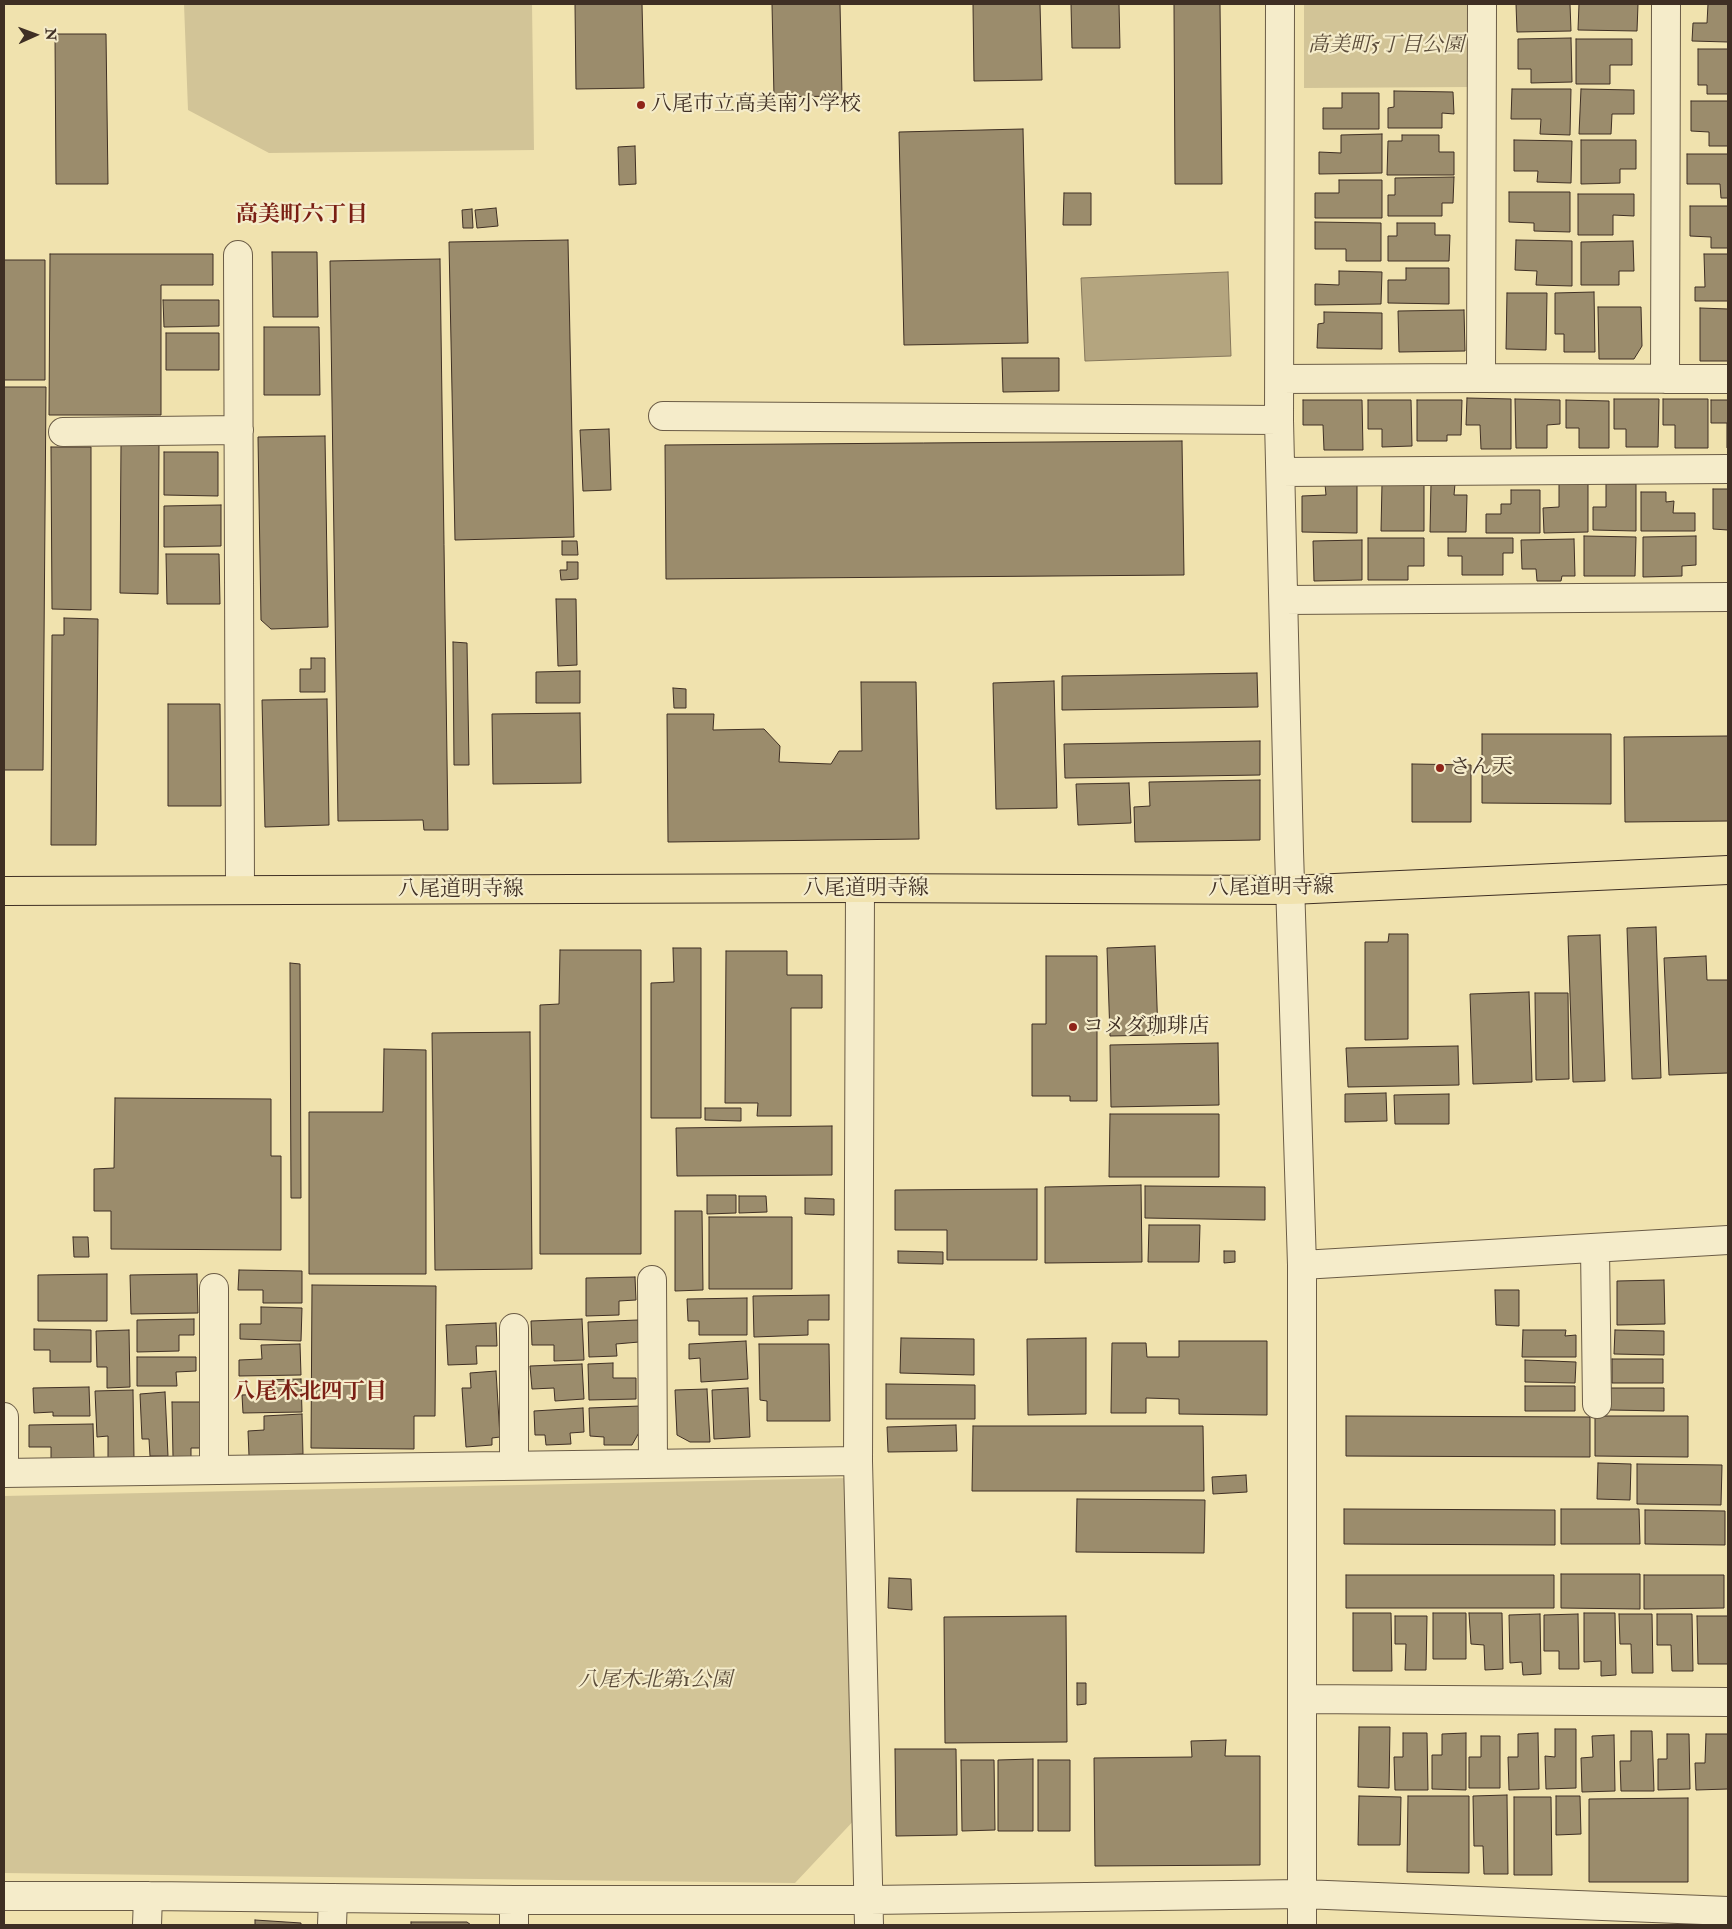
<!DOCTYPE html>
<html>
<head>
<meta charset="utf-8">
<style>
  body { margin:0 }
  #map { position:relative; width:1732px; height:1929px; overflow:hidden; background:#f0e2ae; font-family:"IM FELL Double Pica",serif }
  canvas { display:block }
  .frame { position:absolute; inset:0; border:5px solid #3f2f24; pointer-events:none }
  .north { position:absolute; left:10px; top:10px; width:50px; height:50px; -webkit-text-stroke:4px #f5ecca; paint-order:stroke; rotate:88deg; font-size:14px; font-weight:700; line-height:20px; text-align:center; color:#3f2f24 }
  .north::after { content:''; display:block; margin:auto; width:18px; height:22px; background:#3f2f24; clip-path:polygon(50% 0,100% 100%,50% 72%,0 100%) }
</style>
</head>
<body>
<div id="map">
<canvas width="1732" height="1929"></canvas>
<div class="frame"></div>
<div class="north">N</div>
</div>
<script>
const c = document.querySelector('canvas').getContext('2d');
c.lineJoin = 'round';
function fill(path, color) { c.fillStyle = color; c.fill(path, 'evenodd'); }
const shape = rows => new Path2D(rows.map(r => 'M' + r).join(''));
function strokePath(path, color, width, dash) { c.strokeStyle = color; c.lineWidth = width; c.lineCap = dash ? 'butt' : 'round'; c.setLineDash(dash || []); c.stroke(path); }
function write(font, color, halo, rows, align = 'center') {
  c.font = font + ' "IM FELL Double Pica","Noto Serif JP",serif'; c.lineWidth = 4.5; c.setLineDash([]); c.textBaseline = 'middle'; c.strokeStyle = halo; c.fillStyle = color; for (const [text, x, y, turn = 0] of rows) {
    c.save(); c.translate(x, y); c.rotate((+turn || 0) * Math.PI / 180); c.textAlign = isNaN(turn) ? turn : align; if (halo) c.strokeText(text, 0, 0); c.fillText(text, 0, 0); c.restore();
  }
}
const green = shape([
  [184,4,532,4,534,150,269,153,188,110],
  [1304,4,1468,4,1468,87,1304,88],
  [848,1478,859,1815,795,1883,4,1873,4,1496]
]);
const water = shape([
  [1228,272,1231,356,1085,361,1081,278,1228,272]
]);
const building = shape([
  [575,4,642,4,644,88,576,89,575,4],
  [772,4,840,4,842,96,774,97,772,4],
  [973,4,1040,4,1042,80,974,81,973,4],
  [1071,4,1119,4,1120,48,1072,48,1071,4],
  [1174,4,1220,4,1222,184,1175,184,1174,4],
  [1516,4,1570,4,1571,31,1517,32,1516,4],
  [1579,4,1638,4,1637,31,1578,30,1579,4],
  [1708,4,1728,4,1728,42,1692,41,1693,23,1707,23,1708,4],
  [55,34,106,34,108,184,56,184,55,34],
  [1571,38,1572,82,1531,83,1531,69,1518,69,1518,39,1571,38],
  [1576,39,1632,39,1632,65,1610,65,1610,84,1576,84,1576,39],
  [1698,49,1728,49,1728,94,1707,94,1707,85,1698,85,1698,49],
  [1512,89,1571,89,1570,135,1540,134,1541,119,1511,119,1512,89],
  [1581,89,1634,90,1634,114,1612,114,1611,134,1579,134,1581,89],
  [1394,91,1453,92,1454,114,1442,113,1442,128,1388,128,1388,108,1394,107,1394,91],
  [1342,93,1379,93,1379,129,1323,129,1323,108,1342,108,1342,93],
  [1691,101,1728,101,1728,146,1709,146,1709,132,1691,131,1691,101],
  [1023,129,1028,343,904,345,899,132,1023,129],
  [1382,134,1382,173,1319,174,1319,152,1341,153,1341,135,1382,134],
  [1402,135,1439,135,1439,152,1454,152,1454,175,1387,175,1388,141,1402,141,1402,135],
  [1514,140,1572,141,1571,183,1537,182,1538,171,1514,171,1514,140],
  [1581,140,1636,140,1636,169,1620,169,1620,183,1581,184,1581,140],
  [635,146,636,184,619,185,618,147,635,146],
  [1687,154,1728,154,1728,198,1721,198,1720,184,1687,184,1687,154],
  [1454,177,1453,203,1442,203,1442,216,1388,216,1388,195,1395,195,1395,178,1454,177],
  [1339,180,1382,180,1382,218,1315,218,1315,193,1339,193,1339,180],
  [1509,192,1570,192,1570,232,1534,231,1534,223,1509,222,1509,192],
  [1064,193,1091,193,1091,225,1063,225,1064,193],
  [1578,194,1634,194,1634,216,1613,215,1613,235,1578,235,1578,194],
  [1690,206,1728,206,1728,248,1711,248,1711,237,1690,236,1690,206],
  [496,208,498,226,477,228,475,210,496,208],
  [472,209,473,228,463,228,462,210,472,209],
  [1315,222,1381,223,1381,261,1346,261,1346,249,1315,249,1315,222],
  [1397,223,1435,223,1435,235,1450,235,1449,261,1388,261,1388,236,1397,236,1397,223],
  [568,240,574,537,455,540,449,242,568,240],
  [1516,240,1572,241,1572,286,1536,285,1537,271,1515,270,1516,240],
  [1633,241,1634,271,1619,271,1619,285,1581,285,1581,242,1633,241],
  [272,252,317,252,318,317,273,317,272,252],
  [50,254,213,254,213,285,161,285,161,415,49,415,50,254],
  [1704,254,1728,254,1728,301,1695,301,1695,287,1705,287,1704,254],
  [440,259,448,830,424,830,423,820,338,821,330,261,440,259],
  [4,260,45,260,45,380,4,380,4,260],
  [1406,268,1449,268,1449,304,1388,303,1388,280,1406,280,1406,268],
  [1339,271,1382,272,1381,304,1315,305,1315,284,1339,285,1339,271],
  [1594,292,1595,352,1564,352,1564,334,1555,334,1555,293,1594,292],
  [1507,293,1547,293,1546,350,1506,349,1507,293],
  [163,300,219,300,219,326,164,327,163,300],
  [1598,307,1641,307,1642,346,1634,359,1599,359,1598,307],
  [1700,308,1728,309,1728,361,1700,361,1700,308],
  [1464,310,1465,351,1399,352,1398,311,1464,310],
  [1324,312,1382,313,1382,349,1317,348,1318,324,1324,323,1324,312],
  [264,327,319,327,320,395,264,395,264,327],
  [166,333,219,333,219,370,166,370,166,333],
  [1002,358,1059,358,1059,391,1003,392,1002,358],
  [4,387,46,387,43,770,4,770,4,387],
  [1467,398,1511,399,1511,449,1481,449,1480,425,1466,425,1467,398],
  [1515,399,1560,400,1560,424,1547,425,1547,448,1516,448,1515,399],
  [1614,399,1659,399,1658,447,1626,447,1626,429,1614,429,1614,399],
  [1663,399,1708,399,1708,448,1675,448,1675,425,1663,425,1663,399],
  [1303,400,1362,400,1363,450,1324,450,1323,425,1303,425,1303,400],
  [1368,400,1411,400,1412,446,1382,447,1382,429,1368,429,1368,400],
  [1417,400,1462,400,1461,435,1447,435,1447,441,1417,441,1417,400],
  [1566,400,1609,401,1609,448,1579,448,1579,428,1566,428,1566,400],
  [1711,400,1728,400,1728,448,1727,448,1727,423,1711,423,1711,400],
  [609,429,611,490,583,491,580,430,609,429],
  [325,436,328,627,271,629,261,620,258,437,325,436],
  [1182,441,1184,575,666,579,665,445,1182,441],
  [121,444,159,444,158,594,120,593,121,444],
  [51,447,91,447,91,610,52,609,51,447],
  [164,452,218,452,218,496,164,495,164,452],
  [1431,483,1455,484,1454,495,1467,495,1466,532,1430,532,1431,483],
  [1559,483,1588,483,1588,532,1544,533,1543,508,1559,507,1559,483],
  [1325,484,1357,484,1357,533,1302,532,1302,496,1326,495,1325,484],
  [1382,484,1424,484,1424,531,1381,531,1382,484],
  [1606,484,1636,484,1636,531,1593,530,1593,507,1606,507,1606,484],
  [1713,489,1728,489,1728,530,1713,529,1713,489],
  [1511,490,1540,490,1540,533,1486,533,1486,514,1501,514,1501,504,1511,504,1511,490],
  [1641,492,1666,492,1666,502,1674,501,1673,513,1695,513,1695,531,1641,531,1641,492],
  [221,505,221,546,164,547,164,506,221,505],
  [1584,536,1636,537,1635,576,1584,576,1584,536],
  [1696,536,1696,565,1682,566,1682,576,1643,577,1643,537,1696,536],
  [1368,538,1424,538,1424,566,1408,566,1408,580,1368,580,1368,538],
  [1448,538,1513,538,1513,553,1503,553,1503,575,1462,575,1462,556,1448,556,1448,538],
  [1574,539,1575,576,1562,576,1561,581,1537,581,1536,569,1522,569,1521,540,1574,539],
  [1362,540,1362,580,1314,581,1313,541,1362,540],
  [562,541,577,541,578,555,562,555,562,541],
  [166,554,219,554,220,604,167,604,166,554],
  [567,562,578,562,578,579,561,580,560,570,567,570,567,562],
  [556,599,576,599,577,665,558,666,556,599],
  [64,618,98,619,96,845,51,845,52,635,64,635,64,618],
  [453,642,467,643,469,765,454,765,453,642],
  [311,658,325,658,325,692,300,692,300,669,311,669,311,658],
  [580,671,580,703,536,703,536,672,580,671],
  [1257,673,1258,707,1062,710,1062,676,1257,673],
  [1054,681,1057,808,996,809,993,683,1054,681],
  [861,682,916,682,919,839,668,842,667,714,714,714,713,730,764,729,780,746,779,762,831,764,839,751,862,751,861,682],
  [673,688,686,689,686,708,674,708,673,688],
  [327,699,329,825,265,827,262,700,327,699],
  [168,704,220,704,221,806,168,806,168,704],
  [580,713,581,783,493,784,492,714,580,713],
  [1482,734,1611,734,1611,804,1482,803,1482,734],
  [1728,736,1728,821,1625,822,1624,737,1728,736],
  [1260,741,1260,775,1065,778,1064,744,1260,741],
  [1412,764,1471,765,1471,822,1412,822,1412,764],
  [1260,780,1260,840,1135,842,1134,807,1150,806,1149,782,1260,780],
  [1129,783,1131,823,1078,825,1076,784,1129,783],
  [1656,927,1661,1078,1632,1079,1627,928,1656,927],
  [1389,934,1408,934,1408,1039,1365,1040,1365,942,1388,942,1389,934],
  [1600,935,1605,1081,1573,1082,1568,936,1600,935],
  [1155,946,1158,1035,1110,1036,1107,948,1155,946],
  [673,948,701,948,701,1118,651,1118,651,983,674,982,673,948],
  [560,950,641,950,641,1254,540,1254,540,1005,559,1004,560,950],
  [726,951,787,951,787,975,822,975,822,1008,791,1008,791,1116,757,1116,758,1103,725,1103,726,951],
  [1046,956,1097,956,1097,1101,1070,1101,1070,1096,1032,1096,1032,1024,1046,1024,1046,956],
  [1706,956,1707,980,1728,980,1728,1073,1669,1075,1664,958,1706,956],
  [290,963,300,964,301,1198,291,1198,290,963],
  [1529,992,1532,1082,1473,1084,1470,994,1529,992],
  [1535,993,1568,993,1569,1079,1536,1080,1535,993],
  [530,1032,532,1269,435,1270,432,1033,530,1032],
  [1218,1043,1219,1105,1111,1107,1110,1045,1218,1043],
  [1458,1046,1459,1085,1348,1087,1346,1048,1458,1046],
  [384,1049,426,1050,426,1274,309,1274,309,1112,383,1112,384,1049],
  [1386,1093,1387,1121,1345,1122,1345,1094,1386,1093],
  [1449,1094,1449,1124,1395,1124,1394,1095,1449,1094],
  [115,1098,271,1099,271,1156,281,1156,281,1250,111,1249,111,1211,94,1211,94,1169,114,1168,115,1098],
  [705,1108,741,1108,741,1121,705,1120,705,1108],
  [1110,1114,1219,1114,1219,1177,1109,1177,1110,1114],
  [832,1126,832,1175,677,1176,676,1128,832,1126],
  [1141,1185,1142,1262,1045,1263,1045,1187,1141,1185],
  [1145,1186,1265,1187,1265,1220,1145,1218,1145,1186],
  [1037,1189,1037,1260,947,1260,947,1230,895,1230,895,1190,1037,1189],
  [707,1195,736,1195,736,1213,707,1214,707,1195],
  [739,1196,766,1196,767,1212,739,1213,739,1196],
  [805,1198,834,1199,834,1215,805,1214,805,1198],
  [675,1211,702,1211,703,1290,675,1291,675,1211],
  [709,1217,792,1217,792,1289,709,1289,709,1217],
  [1149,1225,1200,1225,1199,1262,1148,1262,1149,1225],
  [73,1237,88,1237,89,1257,74,1257,73,1237],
  [898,1251,943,1252,943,1264,898,1263,898,1251],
  [1224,1251,1235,1251,1235,1262,1224,1263,1224,1251],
  [239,1270,302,1271,302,1303,263,1303,263,1290,238,1290,239,1270],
  [107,1274,107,1321,38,1321,38,1275,107,1274],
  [197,1274,198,1313,131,1314,130,1275,197,1274],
  [635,1277,636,1300,619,1301,619,1315,586,1316,586,1278,635,1277],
  [1664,1280,1665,1324,1617,1325,1617,1281,1664,1280],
  [312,1285,436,1286,435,1416,414,1416,414,1449,311,1448,312,1285],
  [1495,1290,1519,1290,1519,1326,1496,1325,1495,1290],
  [829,1295,829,1320,808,1320,808,1335,754,1337,753,1296,829,1295],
  [747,1298,747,1335,699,1335,699,1321,688,1321,687,1299,747,1298],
  [261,1307,302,1308,301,1341,240,1339,240,1324,261,1324,261,1307],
  [194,1319,194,1335,179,1335,179,1351,137,1352,137,1320,194,1319],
  [582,1319,584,1360,554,1361,554,1345,532,1345,531,1321,582,1319],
  [638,1320,639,1342,616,1344,617,1356,589,1357,588,1322,638,1320],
  [496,1323,497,1346,476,1346,477,1364,448,1365,446,1325,496,1323],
  [34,1329,91,1330,91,1362,50,1362,50,1350,34,1350,34,1329],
  [129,1330,130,1387,107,1388,107,1367,97,1367,96,1331,129,1330],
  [1523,1330,1566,1330,1565,1336,1576,1335,1576,1357,1522,1357,1523,1330],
  [1615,1330,1664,1331,1664,1355,1614,1354,1615,1330],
  [901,1338,974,1339,974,1375,900,1373,901,1338],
  [1086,1338,1086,1414,1028,1415,1027,1339,1086,1338],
  [746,1341,748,1379,701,1382,700,1358,689,1359,689,1344,746,1341],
  [1179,1341,1267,1341,1267,1415,1179,1414,1179,1399,1146,1398,1146,1413,1111,1413,1112,1343,1146,1343,1147,1357,1179,1357,1179,1341],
  [300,1344,301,1375,239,1376,239,1360,262,1359,261,1345,300,1344],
  [759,1344,829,1344,830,1421,767,1421,767,1401,760,1400,759,1344],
  [137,1357,196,1357,196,1371,176,1372,177,1386,137,1386,137,1357],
  [1612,1359,1663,1359,1663,1383,1612,1383,1612,1359],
  [1525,1360,1576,1362,1575,1383,1525,1382,1525,1360],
  [613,1363,613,1378,636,1378,636,1399,589,1400,588,1364,613,1363],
  [582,1364,584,1399,555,1401,554,1388,532,1389,530,1366,582,1364],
  [496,1371,500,1437,492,1438,492,1445,466,1447,462,1388,471,1388,470,1373,496,1371],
  [301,1379,302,1412,243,1413,242,1395,262,1394,261,1380,301,1379],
  [886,1384,975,1385,975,1419,886,1419,886,1384],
  [1525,1386,1575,1386,1575,1411,1525,1411,1525,1386],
  [89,1387,90,1416,53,1416,53,1412,34,1413,33,1388,89,1387],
  [748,1388,750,1437,714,1439,712,1390,748,1388],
  [1610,1388,1664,1388,1664,1411,1610,1410,1610,1388],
  [707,1389,710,1442,690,1442,677,1435,675,1390,707,1389],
  [133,1390,134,1459,108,1460,108,1436,97,1437,95,1391,133,1390],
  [165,1392,168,1456,150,1456,149,1439,142,1439,140,1394,165,1392],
  [172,1402,202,1402,203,1448,191,1448,191,1457,173,1457,172,1402],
  [640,1406,641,1429,632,1445,604,1445,604,1437,590,1436,589,1408,640,1406],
  [583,1408,584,1432,570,1433,571,1444,546,1445,545,1435,535,1435,534,1411,583,1408],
  [302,1414,303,1454,249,1456,248,1431,264,1430,264,1416,302,1414],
  [1346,1416,1590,1417,1590,1457,1346,1456,1346,1416],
  [1595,1416,1688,1416,1688,1457,1595,1456,1595,1416],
  [93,1424,94,1458,51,1459,51,1447,29,1447,29,1425,93,1424],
  [956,1425,957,1451,888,1452,887,1427,956,1425],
  [973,1426,1203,1426,1204,1491,972,1491,973,1426],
  [1598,1463,1631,1464,1630,1500,1597,1499,1598,1463],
  [1637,1464,1722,1465,1721,1505,1637,1504,1637,1464],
  [1246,1475,1247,1492,1213,1494,1212,1477,1246,1475],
  [1077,1499,1205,1500,1204,1553,1076,1552,1077,1499],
  [1344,1509,1555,1510,1555,1545,1344,1544,1344,1509],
  [1561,1509,1639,1509,1640,1544,1561,1544,1561,1509],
  [1645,1510,1725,1511,1725,1545,1645,1544,1645,1510],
  [1561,1574,1640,1574,1640,1609,1561,1608,1561,1574],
  [1346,1575,1554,1575,1554,1608,1346,1608,1346,1575],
  [1644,1575,1724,1575,1724,1608,1644,1609,1644,1575],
  [889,1578,911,1579,912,1610,888,1608,889,1578],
  [1353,1613,1391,1613,1392,1671,1353,1671,1353,1613],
  [1433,1613,1466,1613,1466,1659,1433,1659,1433,1613],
  [1469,1613,1502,1613,1503,1669,1485,1670,1484,1645,1471,1644,1469,1613],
  [1584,1613,1615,1613,1616,1675,1601,1676,1601,1661,1584,1662,1584,1613],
  [1540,1614,1541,1674,1523,1675,1522,1662,1510,1663,1509,1615,1540,1614],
  [1578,1614,1579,1669,1559,1669,1559,1651,1544,1651,1544,1615,1578,1614],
  [1619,1614,1652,1614,1653,1673,1632,1673,1631,1644,1620,1644,1619,1614],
  [1657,1614,1692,1614,1693,1671,1672,1671,1671,1645,1657,1645,1657,1614],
  [1066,1616,1067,1742,945,1743,944,1617,1066,1616],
  [1395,1616,1427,1616,1426,1670,1405,1670,1406,1644,1395,1644,1395,1616],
  [1697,1616,1728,1616,1728,1664,1698,1664,1697,1616],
  [1077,1683,1086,1683,1086,1704,1077,1705,1077,1683],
  [1359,1727,1390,1727,1389,1788,1358,1787,1359,1727],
  [1555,1729,1576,1729,1576,1788,1546,1789,1545,1756,1555,1757,1555,1729],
  [1631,1731,1652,1731,1654,1791,1621,1791,1620,1761,1631,1761,1631,1731],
  [1403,1733,1427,1733,1428,1790,1395,1790,1394,1757,1403,1757,1403,1733],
  [1466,1733,1466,1790,1432,1789,1432,1755,1442,1755,1442,1734,1466,1733],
  [1538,1733,1539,1789,1509,1790,1508,1757,1518,1757,1518,1734,1538,1733],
  [1667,1734,1689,1734,1690,1789,1658,1790,1658,1759,1667,1759,1667,1734],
  [1706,1734,1728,1734,1728,1789,1696,1790,1695,1763,1705,1763,1706,1734],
  [1614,1735,1615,1791,1582,1792,1581,1758,1593,1757,1592,1736,1614,1735],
  [1481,1736,1500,1736,1500,1788,1469,1788,1469,1757,1481,1757,1481,1736],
  [1226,1740,1225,1756,1260,1756,1260,1865,1095,1866,1094,1758,1192,1757,1191,1741,1226,1740],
  [895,1749,956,1749,957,1835,896,1836,895,1749],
  [1033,1759,1033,1831,998,1831,998,1760,1033,1759],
  [961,1760,994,1760,995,1830,962,1831,961,1760],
  [1038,1760,1070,1760,1070,1831,1038,1831,1038,1760],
  [1507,1795,1508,1874,1484,1874,1483,1846,1474,1846,1473,1796,1507,1795],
  [1359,1796,1401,1797,1400,1845,1358,1845,1359,1796],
  [1408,1796,1469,1796,1469,1873,1407,1872,1408,1796],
  [1556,1796,1580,1796,1581,1834,1556,1835,1556,1796],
  [1514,1797,1551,1797,1552,1875,1514,1875,1514,1797],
  [1688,1798,1688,1882,1589,1882,1589,1799,1688,1798],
  [255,1920,301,1923,301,1925,255,1925,255,1920],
  [411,1922,467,1922,471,1925,411,1925,411,1922]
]);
const minor = shape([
  [1280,4,1279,420,1289,851,1302,1265,1302,1925],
  [238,255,240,890],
  [1481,378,1482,4],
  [1280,379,1481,378,1728,379],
  [1665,379,1666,4],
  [663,416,1279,420],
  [63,432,239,430],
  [1281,472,1728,469],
  [1284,600,1728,597],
  [860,888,858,1461,869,1925],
  [1595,1248,1597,1404],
  [1302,1265,1728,1240],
  [652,1280,653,1464],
  [514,1328,514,1466],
  [4,1417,4,1473],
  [214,1470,214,1288],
  [4,1473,858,1461],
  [1302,1699,1728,1702],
  [4,1896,148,1896,514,1900,870,1900,1302,1894,1728,1911],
  [147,1925,148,1896],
  [332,1925,333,1898],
  [514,1925,514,1900]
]);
const major = shape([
  [4,891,860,888,1291,890,1728,870]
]);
const markers = [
  [641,105,5,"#8f2418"],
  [1440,768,5,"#8f2418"],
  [1073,1027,5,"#8f2418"]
];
const parkNames = [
  ["高美町5丁目公園",1386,46],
  ["八尾木北第1公園",655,1681]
];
const poiNames = [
  ["八尾市立高美南小学校",651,105],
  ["さん天",1450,768],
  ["コメダ珈琲店",1083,1027]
];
const streetNames = [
  ["八尾道明寺線",866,889],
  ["八尾道明寺線",1271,889,-1],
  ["八尾道明寺線",461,890]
];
const neighbourhoodNames = [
  ["高美町六丁目",302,216],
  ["八尾木北四丁目",310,1393]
];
fill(green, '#d2c497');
fill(water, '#b4a57f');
strokePath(water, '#85765b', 1);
fill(building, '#9b8c6c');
strokePath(building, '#3f2f24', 1);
strokePath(minor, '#6b5c46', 30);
strokePath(major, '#3f2f24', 30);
strokePath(minor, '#f5ecca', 28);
strokePath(major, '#f0e2ae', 28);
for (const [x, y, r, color] of markers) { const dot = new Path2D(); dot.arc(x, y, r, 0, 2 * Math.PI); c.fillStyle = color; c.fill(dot); strokePath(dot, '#f5ecca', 2); }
write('italic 21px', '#5c4d3b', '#f5ecca', parkNames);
write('21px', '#3f2f24', '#f5ecca', poiNames, 'left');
write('21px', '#3f2f24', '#f5ecca', streetNames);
write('bold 22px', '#7a1f14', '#f5ecca', neighbourhoodNames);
</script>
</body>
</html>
